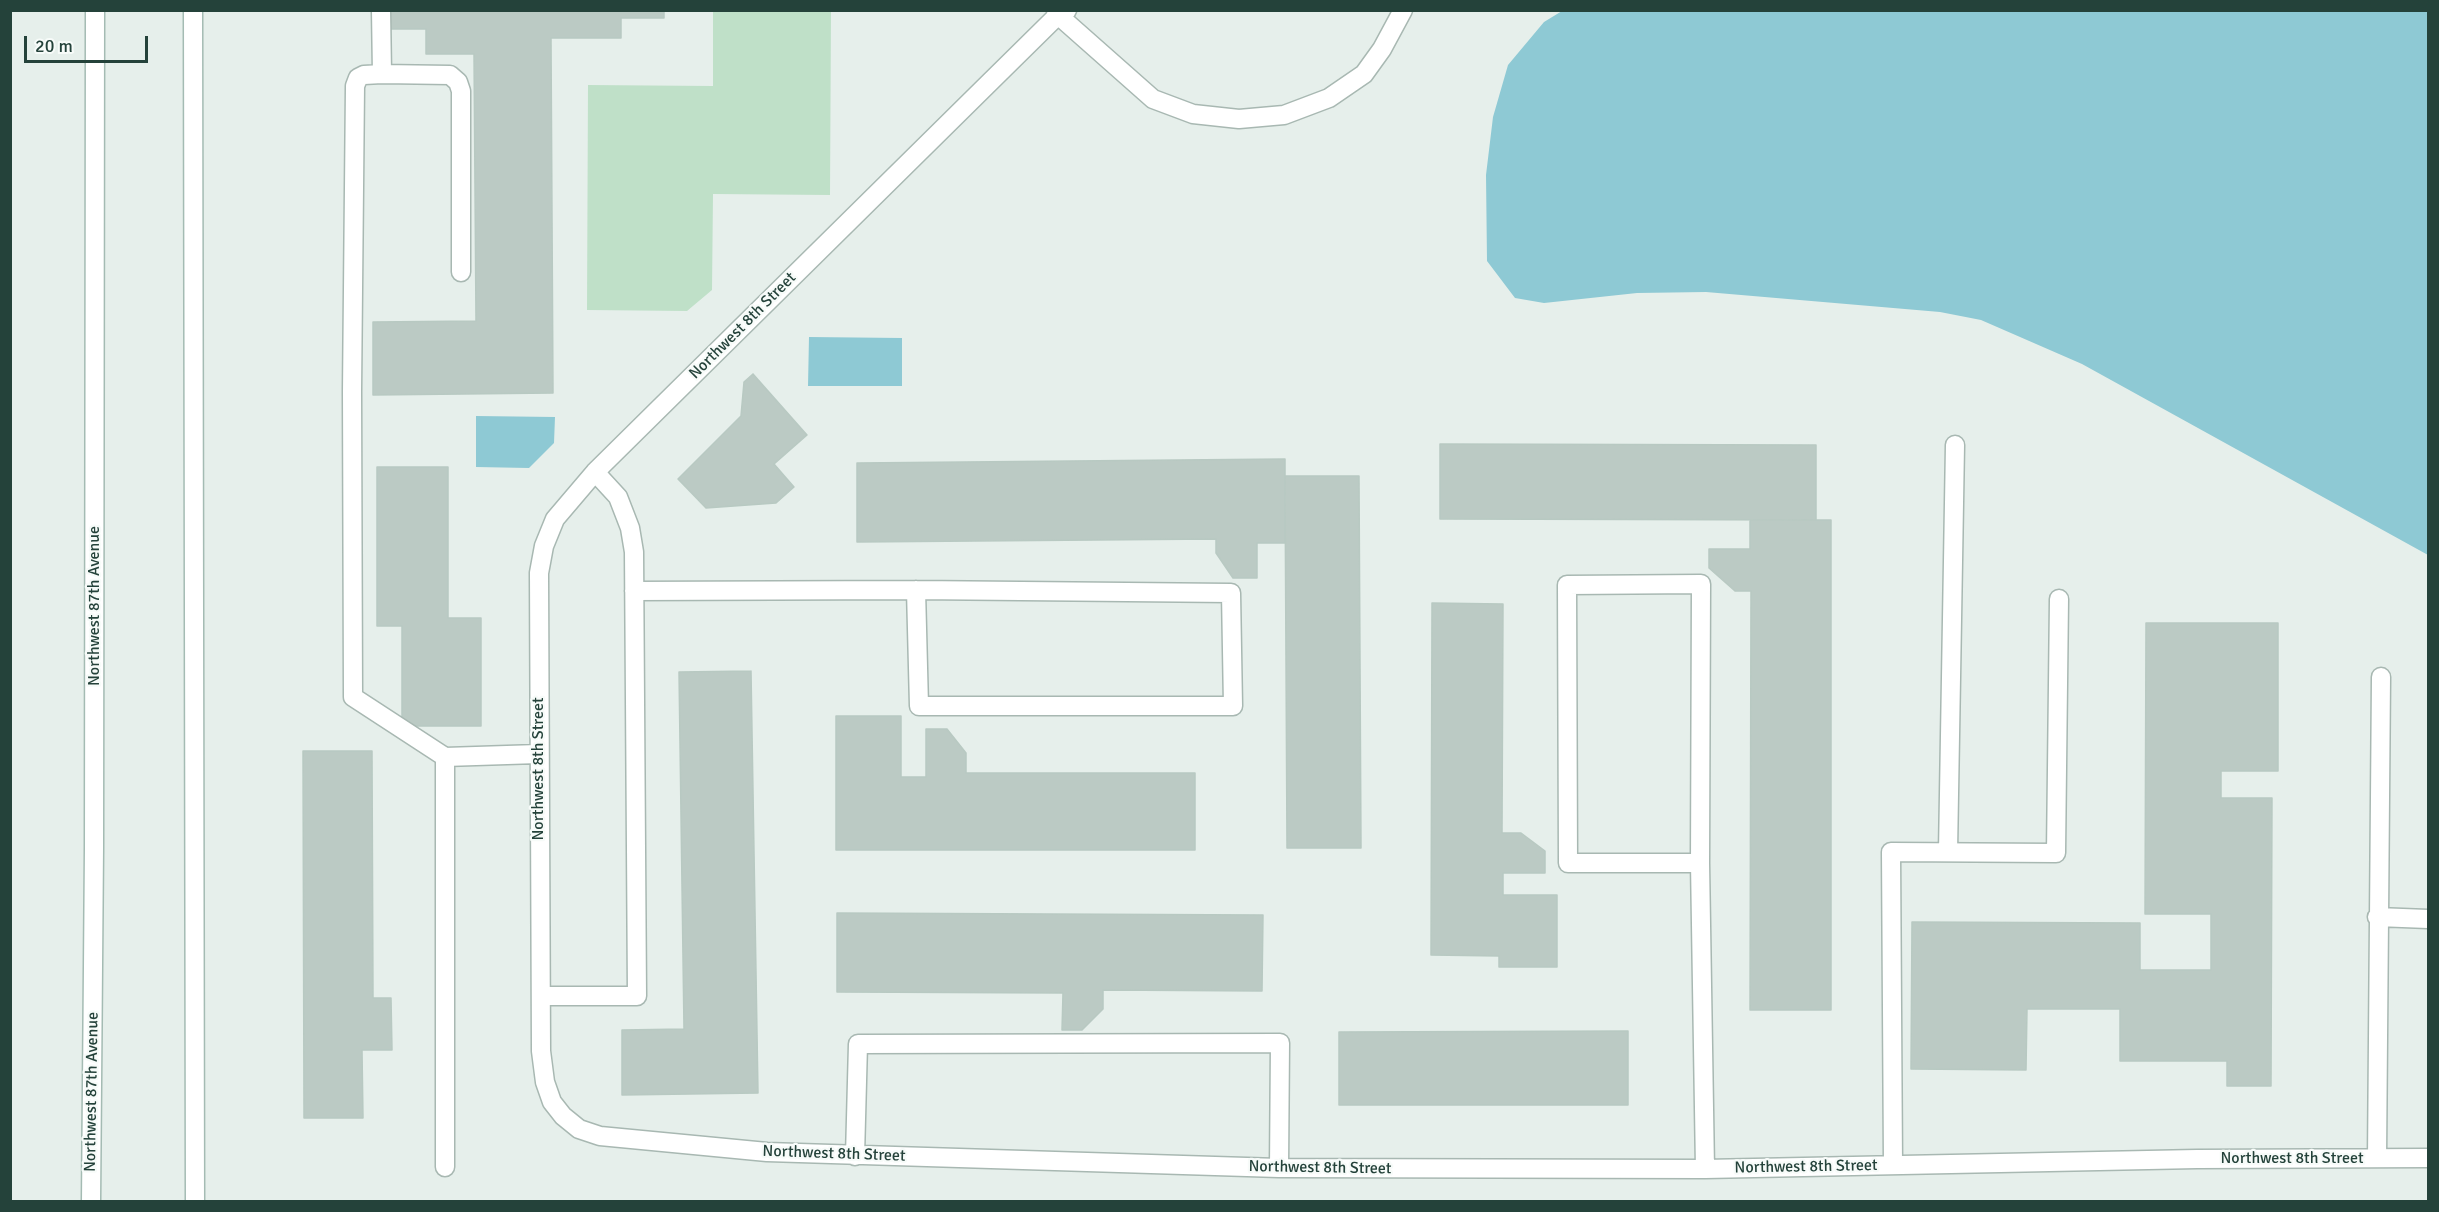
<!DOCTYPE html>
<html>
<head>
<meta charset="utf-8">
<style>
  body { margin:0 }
  #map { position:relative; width:2439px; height:1212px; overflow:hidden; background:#e6efeb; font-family:Signika,sans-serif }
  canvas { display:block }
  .frame { position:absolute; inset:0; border:12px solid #24423a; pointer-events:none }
  .scale { position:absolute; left:24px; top:36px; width:124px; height:27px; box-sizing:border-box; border:3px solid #24423a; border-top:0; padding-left:8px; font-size:18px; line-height:21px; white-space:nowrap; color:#24423a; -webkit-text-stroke:4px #f7fbf9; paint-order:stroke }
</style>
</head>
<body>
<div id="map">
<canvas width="2439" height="1212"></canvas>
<div class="frame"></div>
<div class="scale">20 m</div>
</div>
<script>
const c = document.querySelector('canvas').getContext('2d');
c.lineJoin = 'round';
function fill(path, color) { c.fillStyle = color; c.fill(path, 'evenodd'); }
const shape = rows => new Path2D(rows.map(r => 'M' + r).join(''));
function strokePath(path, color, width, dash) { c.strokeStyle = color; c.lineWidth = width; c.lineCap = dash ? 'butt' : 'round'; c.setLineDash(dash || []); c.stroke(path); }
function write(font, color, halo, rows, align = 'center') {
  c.font = font + ' Signika,sans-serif'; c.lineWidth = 4.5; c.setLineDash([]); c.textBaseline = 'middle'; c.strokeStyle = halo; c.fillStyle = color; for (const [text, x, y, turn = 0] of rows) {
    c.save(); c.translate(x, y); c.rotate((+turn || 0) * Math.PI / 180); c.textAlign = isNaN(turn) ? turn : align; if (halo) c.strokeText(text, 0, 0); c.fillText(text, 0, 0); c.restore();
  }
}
const green = shape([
  [713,11,831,11,830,195,713,194,712,290,687,311,587,310,588,85,713,86]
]);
const water = shape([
  [1562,11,2428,11,2428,555,2082,364,1981,320,1940,312,1706,292,1637,293,1544,303,1515,298,1487,261,1486,175,1493,117,1508,65,1544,22],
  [809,337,902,338,902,386,808,386],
  [476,416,555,417,554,443,529,468,476,467]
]);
const building = shape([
  [385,10,664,10,664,18,621,18,621,38,551,38,553,393,373,395,373,322,476,321,474,54,426,54,426,29,385,29,385,10],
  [753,374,807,435,774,464,794,487,776,503,706,508,678,479,741,416,744,382,753,374],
  [1440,444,1816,445,1816,520,1440,519,1440,444],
  [1285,459,1285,543,1257,543,1257,578,1233,578,1216,553,1216,539,857,542,857,463,1285,459],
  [377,467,448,467,448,618,481,618,481,726,402,726,402,626,377,626,377,467],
  [1285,476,1359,476,1361,848,1287,848,1285,476],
  [1750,520,1831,520,1831,1010,1750,1010,1751,591,1735,591,1709,568,1709,549,1750,549,1750,520],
  [1432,603,1503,604,1502,833,1521,833,1545,851,1545,873,1503,873,1503,895,1557,895,1557,967,1499,967,1499,956,1431,955,1432,603],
  [2146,623,2278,623,2278,771,2221,771,2221,798,2272,798,2271,1086,2227,1086,2227,1061,2120,1061,2120,1009,2027,1009,2026,1070,1911,1069,1912,922,2140,923,2140,970,2211,970,2211,914,2145,914,2146,623],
  [751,671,758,1093,622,1095,622,1030,684,1029,679,672,751,671],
  [836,716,901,716,901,777,926,777,926,729,947,729,966,753,966,773,1195,773,1195,850,836,850,836,716],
  [303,751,372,751,373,998,391,998,392,1050,362,1050,363,1118,304,1118,303,751],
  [837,913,1263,915,1262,991,1103,990,1103,1009,1082,1030,1062,1030,1063,993,837,992,837,913],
  [1628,1031,1628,1105,1339,1105,1339,1032,1628,1031]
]);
const service = shape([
  [381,10,382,74,364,75,358,78,355,86,352,391,353,697,445,757,445,1167],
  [1067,10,1058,15,988,84,595,472,555,519,544,546,539,573,541,1051,545,1082,552,1102,563,1116,579,1129,600,1136,767,1152,1279,1168,1705,1169,2197,1159,2428,1158],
  [382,74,450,75,458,82,461,91,461,272],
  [634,591,916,590,1231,593,1233,706,919,706,916,590],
  [445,757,538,754],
  [1948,852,1955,445],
  [1700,863,1568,863,1567,585,1701,584,1700,863,1705,1169],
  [2377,917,2428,919],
  [541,996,637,996,634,552,630,528,618,497,595,472],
  [855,1156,858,1044,1280,1043,1279,1168],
  [2377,1158,2381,677],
  [1893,1165,1891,852,2056,853,2059,599]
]);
const minor = shape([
  [1056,10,1058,15,1153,99,1193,114,1239,119,1284,115,1329,98,1364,74,1382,49,1403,10]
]);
const secondary = shape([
  [193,10,195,1202],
  [91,1202,94,848,95,10]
]);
const streetNames = [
  ["Northwest 8th Street",743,326,-45],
  ["Northwest 87th Avenue",95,606,-90],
  ["Northwest 8th Street",539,769,-90],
  ["Northwest 87th Avenue",92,1092,-89],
  ["Northwest 8th Street",834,1154,2],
  ["Northwest 8th Street",2292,1159],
  ["Northwest 8th Street",1806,1167,-1],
  ["Northwest 8th Street",1320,1168,1]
];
fill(green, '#bfe0c8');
fill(water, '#8ec9d4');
fill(building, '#bbcac4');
strokePath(building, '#b8c9c2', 1.5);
strokePath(service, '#a8b8b2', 21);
strokePath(minor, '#a8b8b2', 21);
strokePath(secondary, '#a4bbb3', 21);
strokePath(service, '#fff', 18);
strokePath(minor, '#fff', 18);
strokePath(secondary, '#fff', 18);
write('16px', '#24423a', '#f7fbf9', streetNames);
</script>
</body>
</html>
